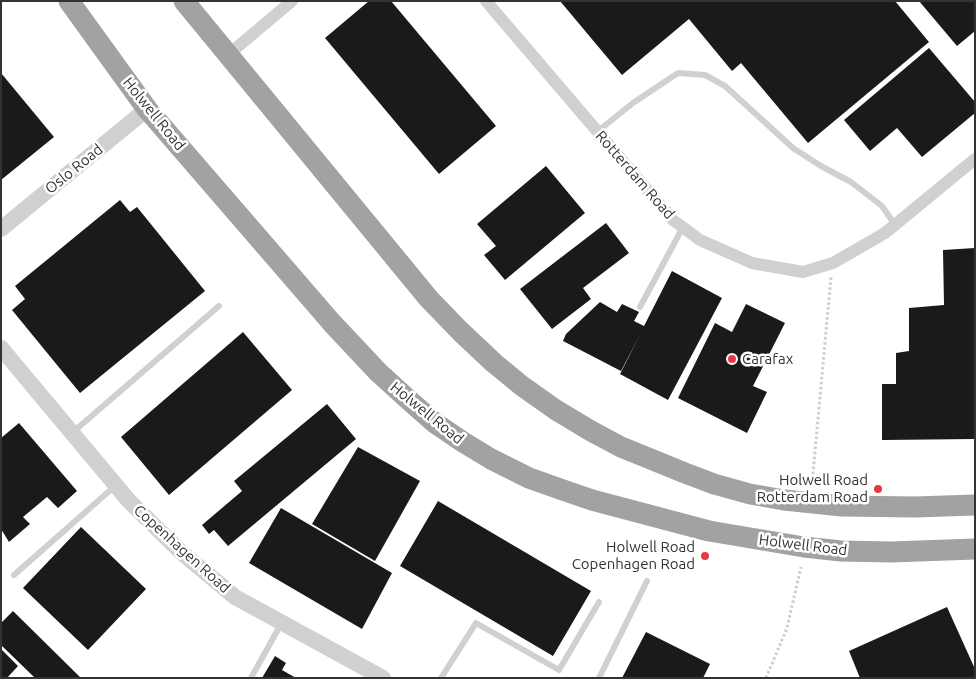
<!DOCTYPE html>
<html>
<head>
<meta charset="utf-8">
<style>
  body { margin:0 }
  #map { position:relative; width:976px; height:679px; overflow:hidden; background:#fff; font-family:Ubuntu,sans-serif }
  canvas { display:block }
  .frame { position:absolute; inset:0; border:2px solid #333; pointer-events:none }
</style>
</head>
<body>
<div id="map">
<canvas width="976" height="679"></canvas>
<div class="frame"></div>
</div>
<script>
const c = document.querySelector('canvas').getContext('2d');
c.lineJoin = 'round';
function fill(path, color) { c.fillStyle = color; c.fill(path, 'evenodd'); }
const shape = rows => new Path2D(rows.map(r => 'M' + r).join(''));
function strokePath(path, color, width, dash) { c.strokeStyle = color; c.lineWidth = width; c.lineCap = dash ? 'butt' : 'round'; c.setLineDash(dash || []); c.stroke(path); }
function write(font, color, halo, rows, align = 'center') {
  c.font = font + ' Ubuntu,sans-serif'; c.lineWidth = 5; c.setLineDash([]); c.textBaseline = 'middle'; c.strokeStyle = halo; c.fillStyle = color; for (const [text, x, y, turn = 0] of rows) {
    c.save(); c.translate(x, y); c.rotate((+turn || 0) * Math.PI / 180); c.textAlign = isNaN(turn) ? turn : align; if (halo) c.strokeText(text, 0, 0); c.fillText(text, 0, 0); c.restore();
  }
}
const building = shape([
  [369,1,391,1,496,126,439,174,325,38],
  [560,1,895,1,929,42,808,143,741,63,732,71,689,19,622,75],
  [919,1,975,1,975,31,957,46],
  [929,48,975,102,975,113,922,157,897,128,870,151,844,120],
  [1,73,54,137,1,180],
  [546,166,585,213,505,280,484,255,496,246,477,224],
  [120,200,130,212,137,207,205,291,80,393,12,310,25,299,15,286],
  [606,223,629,253,583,288,591,299,552,329,520,289],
  [975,248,975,439,882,440,882,384,896,384,896,353,909,351,909,308,944,305,943,250],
  [672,271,722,298,668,400,620,374,641,333,621,371,563,341,566,334,600,302,617,312,622,304,639,312,634,321,644,326],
  [746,304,785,323,753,386,767,392,747,433,678,398,715,323,732,332],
  [243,332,292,390,169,495,121,437],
  [327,404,356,439,228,546,214,530,209,534,202,525,242,491,234,481],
  [19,423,77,491,58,508,47,497,23,517,30,524,9,542,1,529,1,438],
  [358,447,420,481,375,561,312,524],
  [438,501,591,591,553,656,400,566],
  [281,508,392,573,362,629,249,563],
  [81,527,146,589,88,650,23,588],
  [947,607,975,669,975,678,860,678,849,651],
  [13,611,81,678,35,678,1,645,1,623],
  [646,632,710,664,703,678,622,678],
  [1,649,18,666,7,678,1,678],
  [275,656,286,663,282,670,296,678,262,678]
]);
const path = shape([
  [812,484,831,277],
  [766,678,787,628,801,567]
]);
const service = shape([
  [598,131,633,103,678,73,705,75,725,86,793,148,821,166,851,182,882,206,895,225],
  [640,307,683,227],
  [73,432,219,306],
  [14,575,115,486],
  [251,678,281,624],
  [441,678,476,623,559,670,599,602],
  [599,678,647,581]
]);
const minor = shape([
  [486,1,673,220,700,240,752,263,803,272,833,263,885,233,975,159],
  [229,54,292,1]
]);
const tertiary = shape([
  [1,229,147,109],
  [1,348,129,501,181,552,235,597,383,678]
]);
const trunk = shape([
  [69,1,147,109,332,323,378,372,411,402,435,423,463,442,491,459,529,478,560,489,592,500,709,531,804,547,841,551,891,552,975,549],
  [184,1,429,299,461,332,494,363,522,386,556,410,591,431,621,447,685,473,714,484,750,494,784,500,842,506,915,507,975,505]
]);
const markers = [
  [732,359,5,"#e63946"],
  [878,489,5,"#e63946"],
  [705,556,5,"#e63946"]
];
const streetNames = [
  ["Holwell Road",154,114,51],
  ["Oslo Road",74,169,-39],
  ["Rotterdam Road",635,175,49],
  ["Holwell Road",427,413,39],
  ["Holwell Road",803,545,7],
  ["Copenhagen Road",182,549,42]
];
const poiNames = [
  ["Carafax",742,359,"left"],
  ["Holwell Road",868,480],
  ["Rotterdam Road",868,497],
  ["Holwell Road",695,547],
  ["Copenhagen Road",695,564]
];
fill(building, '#1a1a1a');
strokePath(path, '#cdcdcd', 3, [2.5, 2.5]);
strokePath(service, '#d0d0d0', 6);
strokePath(minor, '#d0d0d0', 12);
strokePath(tertiary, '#d0d0d0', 16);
strokePath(trunk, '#a2a2a2', 21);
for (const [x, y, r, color] of markers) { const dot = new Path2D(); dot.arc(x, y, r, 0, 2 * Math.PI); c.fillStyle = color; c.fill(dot); strokePath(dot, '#fff', 2); }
write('15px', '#333', '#fff', streetNames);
write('15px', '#333', '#fff', poiNames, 'right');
</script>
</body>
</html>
